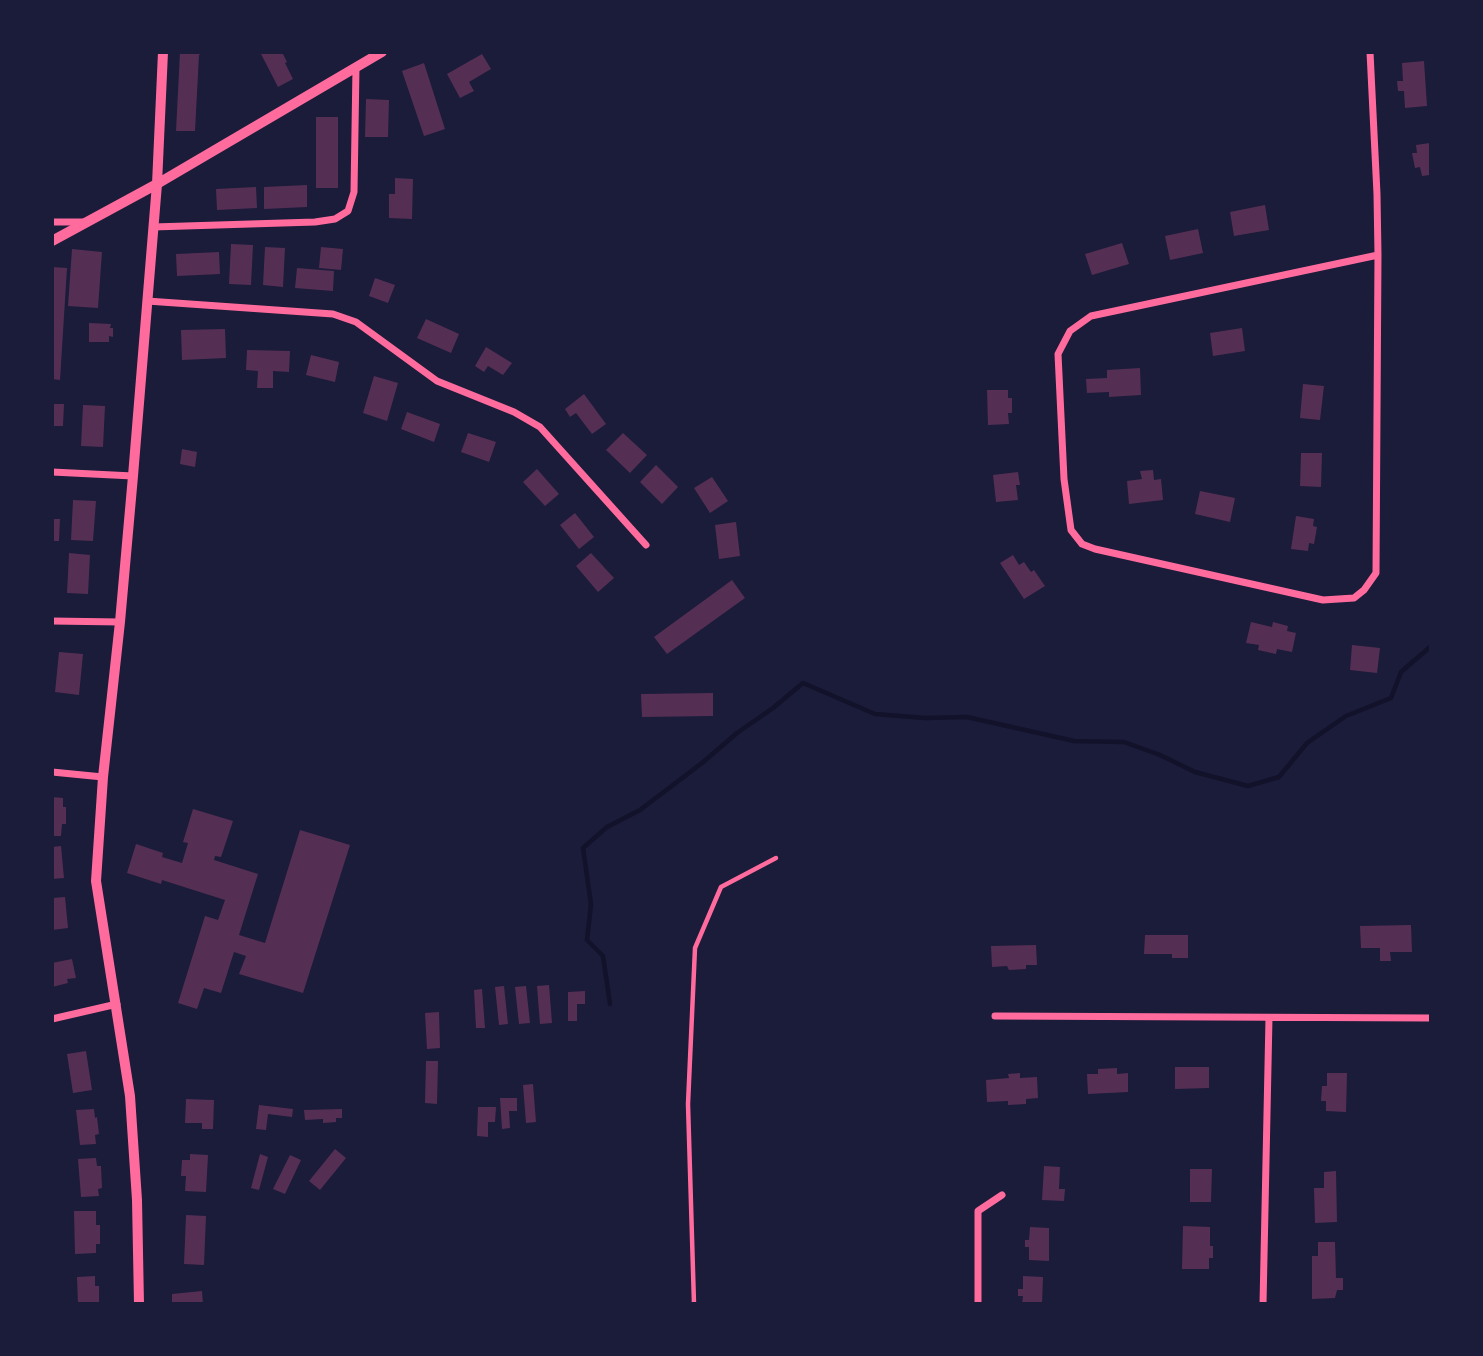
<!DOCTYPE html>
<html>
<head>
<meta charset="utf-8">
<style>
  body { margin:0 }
  #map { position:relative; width:1483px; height:1356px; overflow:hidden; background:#1b1b3a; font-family:"Source Sans 3",sans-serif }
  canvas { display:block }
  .frame { position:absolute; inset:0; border:54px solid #1b1b3a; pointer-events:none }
</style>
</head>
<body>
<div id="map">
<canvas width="1483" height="1356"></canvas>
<div class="frame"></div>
</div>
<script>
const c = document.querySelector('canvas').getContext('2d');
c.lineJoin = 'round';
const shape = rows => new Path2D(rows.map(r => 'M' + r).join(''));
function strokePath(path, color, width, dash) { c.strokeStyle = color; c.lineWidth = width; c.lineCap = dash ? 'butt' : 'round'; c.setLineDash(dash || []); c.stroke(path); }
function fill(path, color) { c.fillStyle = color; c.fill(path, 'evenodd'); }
const stream = shape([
  [610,1004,603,956,587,940,591,904,583,848,607,827,640,810,702,763,737,733,773,708,803,683,875,714,925,718,967,717,1074,741,1124,742,1160,755,1195,772,1248,786,1279,777,1307,743,1346,716,1391,698,1401,672,1430,647]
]);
const building = shape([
  [180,52,204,52,199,55,195,131,176,131],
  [260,52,282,52,287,62,285,63,293,79,278,87],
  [482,54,491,69,469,82,474,91,460,98,447,74],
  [1424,61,1427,106,1405,108,1404,91,1398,91,1397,81,1403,81,1402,63],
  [424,63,445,129,424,136,402,71],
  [366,99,389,100,388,137,365,137],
  [316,117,338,117,338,188,316,188],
  [1430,143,1430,175,1422,176,1420,167,1415,168,1412,153,1417,153,1416,145],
  [395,178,413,179,412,219,389,218,389,194,395,194],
  [307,185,307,207,264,209,264,187],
  [256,187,257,208,217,210,216,189],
  [1265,205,1269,230,1234,236,1230,212],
  [1198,229,1203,253,1170,260,1165,236],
  [1122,243,1129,264,1092,275,1085,254],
  [231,244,253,245,251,285,229,284],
  [265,247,285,248,283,287,263,285],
  [321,247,343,249,341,270,319,268],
  [72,249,102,252,98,308,68,306],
  [219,252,220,274,177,276,176,254],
  [52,267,67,268,60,380,52,379],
  [297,268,334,271,333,291,295,288],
  [375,278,395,285,388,303,369,296],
  [426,319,459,334,451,353,417,338],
  [89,323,111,324,110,328,113,328,113,337,109,336,109,342,89,342],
  [1242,328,1245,351,1213,356,1210,333],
  [225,329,226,358,182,360,181,330],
  [486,347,512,363,503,375,488,366,484,372,475,366],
  [247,350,290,351,289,372,273,371,273,388,257,388,258,371,246,370],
  [311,355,339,362,335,382,306,375],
  [1140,368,1141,395,1109,397,1109,392,1087,393,1086,379,1107,378,1107,370],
  [374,376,398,383,387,421,363,413],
  [1303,384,1324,386,1320,420,1300,418],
  [987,390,1008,390,1008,398,1012,398,1012,413,1008,413,1009,424,988,425],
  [584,394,606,424,592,434,576,413,570,417,565,409],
  [52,404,64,404,63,426,52,426],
  [83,405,105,406,103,447,81,446],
  [407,412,440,424,434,442,401,429],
  [468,433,496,442,489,462,461,452],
  [623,433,647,455,630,473,606,450],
  [182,449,197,452,195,467,180,464],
  [1301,453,1322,453,1321,487,1300,486],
  [656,465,678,487,662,504,640,482],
  [537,469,559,494,545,506,523,482],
  [1153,470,1154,480,1161,479,1163,500,1129,504,1127,481,1142,479,1140,471],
  [1018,472,1020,485,1016,485,1018,500,996,502,993,475],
  [712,477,728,501,710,513,694,488],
  [1200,491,1235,498,1230,522,1195,514],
  [73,500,96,501,93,541,71,540],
  [575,513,594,537,579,549,560,525],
  [1296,516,1314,519,1313,526,1317,527,1314,544,1309,543,1308,551,1291,549],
  [52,519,60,519,59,541,52,541],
  [736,522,740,556,719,559,715,525],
  [69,553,90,555,88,594,67,593],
  [591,553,614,578,598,592,576,566],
  [1013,555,1019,565,1024,562,1031,572,1034,570,1045,586,1024,599,1000,563],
  [732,580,745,598,667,654,654,637],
  [1251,622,1272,627,1273,622,1288,626,1287,631,1296,633,1292,652,1277,649,1276,654,1258,650,1259,645,1246,643],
  [1352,645,1380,648,1377,673,1350,670],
  [59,652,83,654,79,695,55,692],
  [713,693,713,716,642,717,641,694],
  [52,797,63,798,63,807,66,807,66,824,62,824,61,836,52,836],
  [193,809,233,821,221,857,215,856,214,860,258,874,239,935,265,943,300,830,350,845,303,993,239,974,246,956,234,952,221,993,204,988,197,1009,178,1003,205,916,218,920,225,900,162,880,161,884,127,873,136,844,163,853,162,857,182,863,188,843,183,842],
  [61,846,64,878,52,879,52,847],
  [65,897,68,928,52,930,52,898],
  [1411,925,1412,952,1390,952,1391,961,1380,961,1380,948,1361,948,1360,926],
  [1145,935,1188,935,1188,958,1172,958,1172,954,1144,954],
  [1036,945,1037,965,1026,965,1026,969,1009,970,1007,966,992,967,991,946],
  [72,959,76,978,67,979,68,983,52,987,52,963],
  [549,985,552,1023,540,1024,537,986],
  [504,986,508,1024,499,1025,495,987],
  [526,986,530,1023,519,1024,515,987],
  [482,989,485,1028,476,1028,474,990],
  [585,991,585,1004,577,1004,577,1021,568,1021,568,992],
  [439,1012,440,1048,427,1049,425,1013],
  [86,1051,92,1090,73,1093,67,1054],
  [426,1061,438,1061,437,1104,425,1103],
  [1175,1067,1209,1067,1209,1088,1175,1089],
  [1117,1068,1117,1074,1128,1073,1128,1092,1088,1094,1087,1074,1098,1074,1098,1069],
  [1020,1073,1020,1078,1037,1077,1038,1098,1026,1099,1026,1104,1008,1105,1008,1101,987,1102,986,1080,1009,1078,1008,1074],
  [1327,1073,1347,1073,1346,1112,1326,1111,1326,1101,1321,1101,1322,1086,1327,1086],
  [533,1084,536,1122,526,1123,523,1085],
  [500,1098,517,1098,517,1111,509,1111,510,1128,502,1129],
  [186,1099,214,1100,213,1129,202,1129,202,1123,185,1123],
  [259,1105,293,1109,292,1117,268,1114,266,1130,256,1129],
  [478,1107,496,1107,495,1122,488,1122,488,1137,477,1136],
  [94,1109,95,1118,97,1117,99,1134,95,1135,96,1144,80,1145,76,1110],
  [342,1109,342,1118,336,1118,336,1122,323,1123,323,1119,305,1120,304,1110],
  [335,1149,346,1158,320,1190,309,1181],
  [190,1154,208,1155,206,1192,185,1191,186,1176,181,1176,182,1160,190,1160],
  [260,1154,268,1157,259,1190,251,1188],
  [290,1155,301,1160,285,1194,273,1189],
  [96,1158,97,1166,101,1166,102,1188,98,1189,99,1196,81,1197,78,1159],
  [1044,1166,1060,1167,1059,1189,1065,1189,1064,1201,1042,1200],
  [1190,1169,1212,1169,1211,1202,1190,1202],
  [1336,1171,1337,1222,1315,1223,1314,1188,1324,1188,1324,1172],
  [74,1211,96,1211,96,1225,100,1225,100,1244,96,1244,96,1253,75,1254],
  [186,1215,206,1216,204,1265,184,1264],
  [1183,1226,1210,1227,1210,1246,1213,1246,1213,1258,1209,1258,1209,1269,1182,1269],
  [1030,1227,1049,1228,1049,1261,1029,1260,1029,1247,1025,1247,1025,1240,1029,1240],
  [1318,1242,1335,1242,1336,1278,1343,1278,1343,1290,1337,1290,1335,1298,1312,1299,1312,1256,1318,1256],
  [95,1276,95,1286,99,1286,99,1304,78,1304,77,1277],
  [1023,1276,1043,1277,1042,1304,1022,1304,1023,1296,1018,1296,1018,1289,1023,1289],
  [202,1291,203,1304,172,1304,172,1294]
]);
const service = shape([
  [694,1304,688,1104,695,948,721,887,776,858]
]);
const minor = shape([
  [1370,52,1377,194,1378,255],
  [52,222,83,222],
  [153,227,315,222,335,219,348,211,354,192,356,67],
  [1378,255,1376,573,1364,590,1354,598,1323,600,1095,549,1082,544,1071,530,1064,479,1058,354,1070,331,1091,316,1378,255],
  [147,301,333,314,356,322,437,381,514,412,540,427,646,545],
  [52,472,133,476],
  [52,621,120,622],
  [52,772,103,777],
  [995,1016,1430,1018],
  [52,1019,117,1004],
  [978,1304,978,1211,1002,1195],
  [1263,1304,1269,1018]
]);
const tertiary = shape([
  [52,241,157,184,382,52],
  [139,1304,137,1200,130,1096,96,881,103,777,120,622,133,476,157,184,163,52]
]);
strokePath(stream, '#12122b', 4.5);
fill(building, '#542f53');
strokePath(service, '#ff6b9d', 4.5);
strokePath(minor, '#ff6b9d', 7);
strokePath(tertiary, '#ff6b9d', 10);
</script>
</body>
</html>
